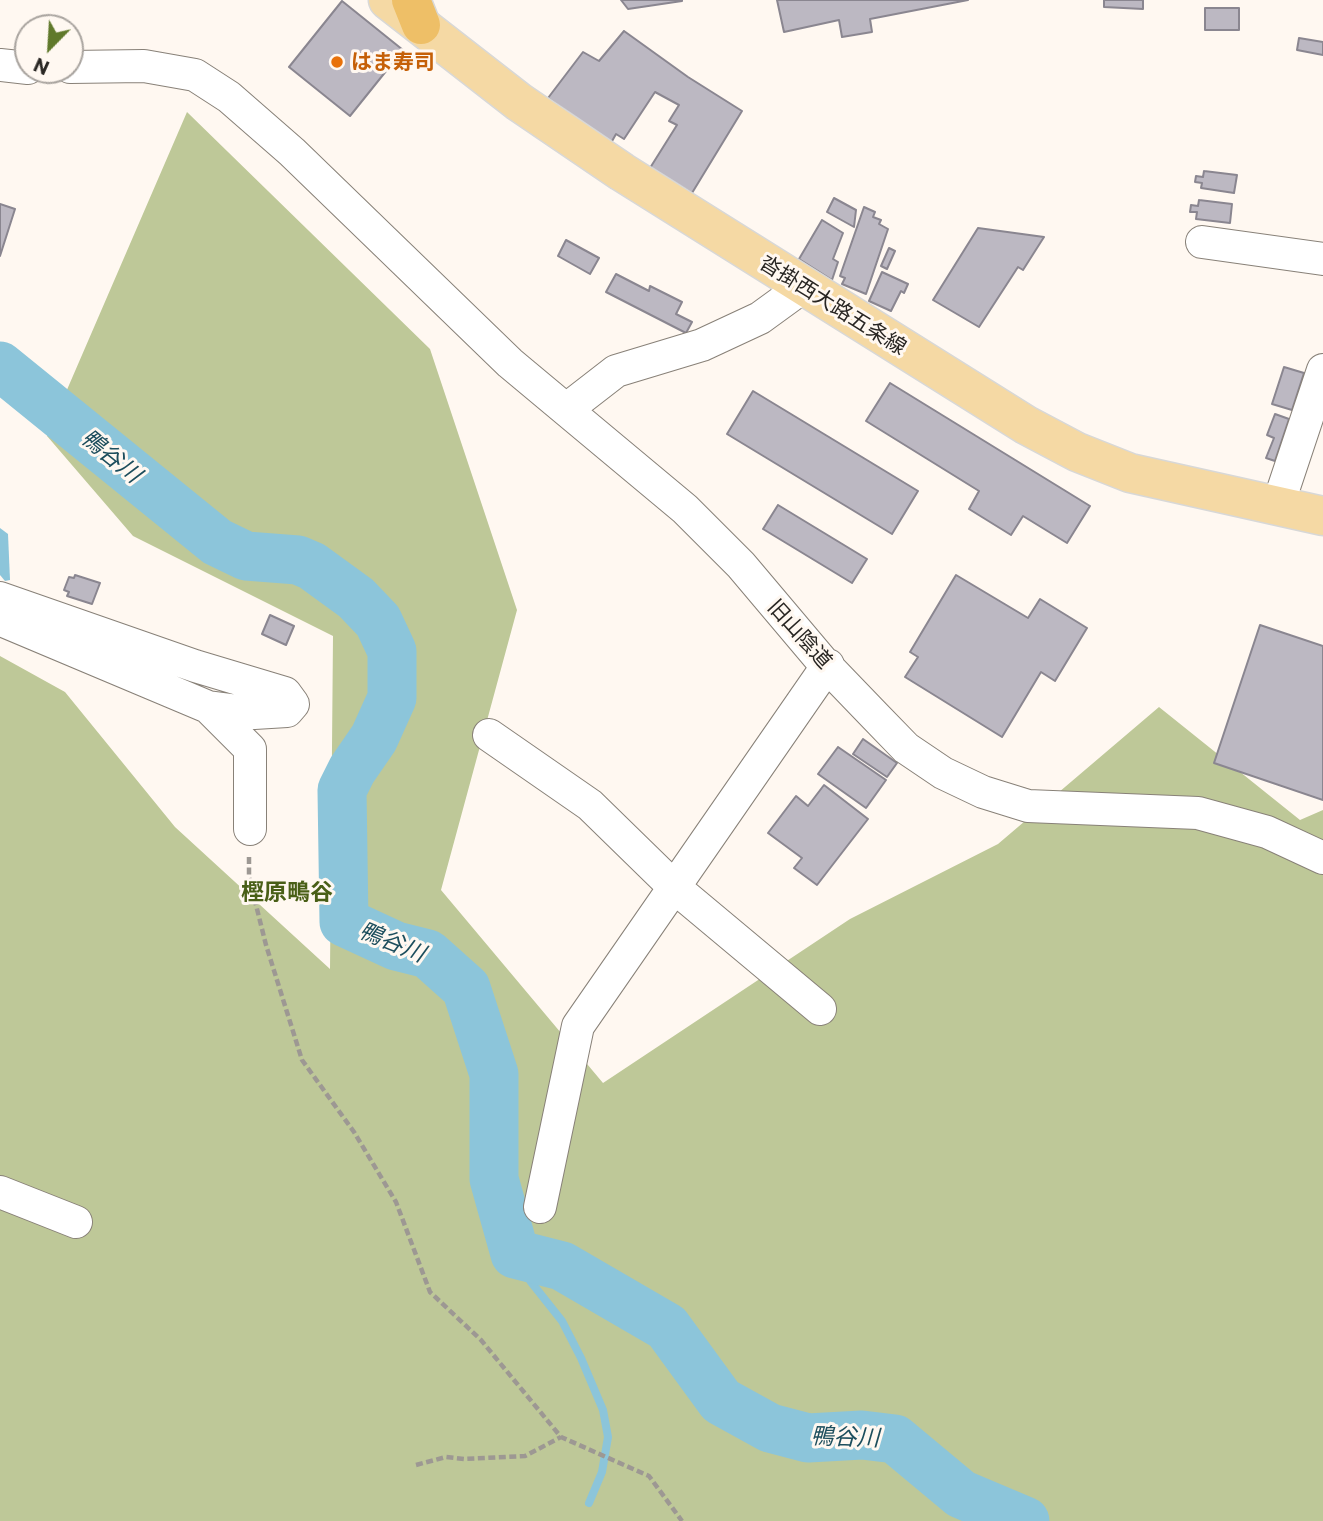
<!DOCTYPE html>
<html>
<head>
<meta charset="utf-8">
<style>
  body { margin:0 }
  #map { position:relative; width:1323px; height:1521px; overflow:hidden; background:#fff8f1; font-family:Commissioner,sans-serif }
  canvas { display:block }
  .north { position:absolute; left:14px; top:14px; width:70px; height:70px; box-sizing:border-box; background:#fff8f1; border:2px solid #a9a49f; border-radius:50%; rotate:204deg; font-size:19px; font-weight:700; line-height:28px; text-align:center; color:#292623 }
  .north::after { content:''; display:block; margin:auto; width:24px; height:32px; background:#60792b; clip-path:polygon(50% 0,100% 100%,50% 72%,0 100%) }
</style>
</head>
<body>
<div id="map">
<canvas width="1323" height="1521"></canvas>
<div class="north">N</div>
</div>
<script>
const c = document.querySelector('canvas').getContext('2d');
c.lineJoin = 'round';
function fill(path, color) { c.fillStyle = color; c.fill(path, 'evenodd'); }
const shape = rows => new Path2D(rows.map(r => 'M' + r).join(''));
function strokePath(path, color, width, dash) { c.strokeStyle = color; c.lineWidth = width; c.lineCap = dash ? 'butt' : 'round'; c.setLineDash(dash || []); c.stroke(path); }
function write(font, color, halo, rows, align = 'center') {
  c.font = font + ' Commissioner,"Noto Sans JP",sans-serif'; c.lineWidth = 6; c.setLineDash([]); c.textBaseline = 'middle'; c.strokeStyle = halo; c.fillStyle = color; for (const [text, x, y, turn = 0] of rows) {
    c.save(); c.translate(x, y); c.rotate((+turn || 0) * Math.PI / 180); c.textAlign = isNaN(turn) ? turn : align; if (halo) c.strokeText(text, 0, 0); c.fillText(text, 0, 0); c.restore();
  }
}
const forest = shape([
  [187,112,430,349,517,610,441,890,603,1083,850,919,998,844,1159,707,1300,820,1323,810,1323,1521,0,1521,0,656,65,692,175,827,330,969,333,636,133,536,47,436]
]);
const water = shape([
  [0,528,8,534,10,580,5,581,0,575]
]);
const stream = shape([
  [515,1254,531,1282,562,1321,581,1358,603,1410,608,1437,602,1472,589,1503]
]);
const river = shape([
  [0,366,217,542,246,556,298,560,312,566,356,598,378,621,392,651,392,698,374,738,352,770,342,790,344,922,396,946,428,954,466,988,494,1074,494,1179,515,1254,562,1266,667,1327,721,1401,770,1428,808,1438,862,1435,895,1439,961,1494,1025,1521]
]);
const building = shape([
  [621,0,682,0,682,1,628,9,621,0],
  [777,0,968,0,870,19,872,32,842,37,839,20,784,32,777,0],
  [1104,0,1143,0,1143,9,1104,7,1104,0],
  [342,1,403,50,350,116,289,67,342,1],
  [1205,8,1239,8,1239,30,1205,30,1205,8],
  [624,31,688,77,742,111,692,193,650,168,677,125,669,121,679,105,655,92,624,139,616,134,611,143,548,98,583,52,599,61,624,31],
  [1299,38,1323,42,1323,55,1297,50,1299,38],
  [1204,171,1237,175,1234,193,1201,188,1202,183,1195,182,1196,176,1203,177,1204,171],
  [834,198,856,210,854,227,827,212,834,198],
  [1199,200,1232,204,1230,223,1196,219,1197,212,1190,212,1191,205,1198,206,1199,200],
  [0,204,15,209,0,256,0,204],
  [864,207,875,212,873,217,881,220,879,224,888,229,866,294,842,284,845,278,840,276,864,207],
  [822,220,843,233,833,259,838,262,832,280,799,259,822,220],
  [978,228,1044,237,1023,270,1018,267,979,327,933,300,978,228],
  [566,240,599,258,590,274,558,256,566,240],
  [889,248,895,251,887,269,881,266,889,248],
  [882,272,908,284,904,293,901,291,891,311,869,301,882,272],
  [616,274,649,291,650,286,682,302,676,314,692,322,686,333,606,292,616,274],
  [1284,367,1304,373,1292,410,1272,404,1284,367],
  [890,383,1090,506,1067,543,1023,516,1011,535,969,509,979,491,866,421,890,383],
  [753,391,918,491,892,534,727,434,753,391],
  [1275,414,1289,419,1275,461,1266,458,1274,438,1267,435,1275,414],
  [778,505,867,559,852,583,763,529,778,505],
  [75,575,100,583,92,604,67,596,69,592,64,590,69,577,74,578,75,575],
  [956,575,1028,618,1040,599,1087,628,1055,681,1041,672,1002,737,905,677,918,657,910,652,956,575],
  [270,615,294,626,286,645,262,634,270,615],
  [1260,625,1323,646,1323,800,1214,763,1260,625],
  [863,739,897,763,887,777,853,754,863,739],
  [838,747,886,780,866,808,818,774,838,747],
  [824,785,868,819,817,885,794,868,802,858,768,833,796,796,808,806,824,785]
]);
const path = shape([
  [249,857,249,877,266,945,302,1060,354,1132,396,1202,430,1292,481,1340,561,1437,649,1476,682,1521],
  [416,1465,446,1457,464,1459,525,1456,561,1437]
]);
const minor = shape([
  [0,65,28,68],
  [70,67,144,66,195,75,229,97,292,152,510,363,685,509,741,565,822,661,874,715,906,748,943,773,983,792,1028,806,1198,813,1267,832,1323,858],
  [1202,242,1323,259],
  [567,409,616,371,702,345,760,318,804,286],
  [1278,505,1323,370],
  [0,598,195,666,285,693,293,704,287,711,254,713,208,707],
  [6,622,208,707,250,749,250,829],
  [489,735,590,805,674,887,820,1009],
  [0,1192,76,1222],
  [540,1207,578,1026,828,665]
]);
const major = shape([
  [388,0,519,102,622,172,1026,425,1077,452,1130,473,1323,516]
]);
const highway = shape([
  [411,0,421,25]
]);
const markers = [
  [337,62,7,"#e8710a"]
];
const foodNames = [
  ["はま寿司",351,62]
];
const streetNames = [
  ["沓掛西大路五条線",833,305,32],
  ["旧山陰道",800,634,48]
];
const waterNames = [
  ["鴨谷川",111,456,39],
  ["鴨谷川",392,942,22],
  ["鴨谷川",845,1437,2]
];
const neighbourhoodNames = [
  ["樫原鴫谷",287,892]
];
fill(forest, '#bec898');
fill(water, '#8cc5da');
strokePath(stream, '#8cc5da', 8);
strokePath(river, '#8cc5da', 49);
fill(building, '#bcb8c2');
strokePath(building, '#8a8690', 2);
strokePath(minor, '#888178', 34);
strokePath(major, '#d8d8d7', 41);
strokePath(highway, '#d8d8d7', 41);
strokePath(path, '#9d9893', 4.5, [7, 3.5]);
strokePath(minor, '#fff', 32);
strokePath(major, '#f5d9a4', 38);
strokePath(highway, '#eebf67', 38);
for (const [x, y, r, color] of markers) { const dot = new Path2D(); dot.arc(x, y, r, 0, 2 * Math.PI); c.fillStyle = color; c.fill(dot); strokePath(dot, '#fff8f1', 2.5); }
write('bold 21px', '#c56008', '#fff8f1', foodNames, 'left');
write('21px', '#292623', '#fff8f1', streetNames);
write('italic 23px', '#1d4e5d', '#fff8f1', waterNames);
write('bold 23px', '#495f17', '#fff8f1', neighbourhoodNames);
</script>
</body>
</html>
